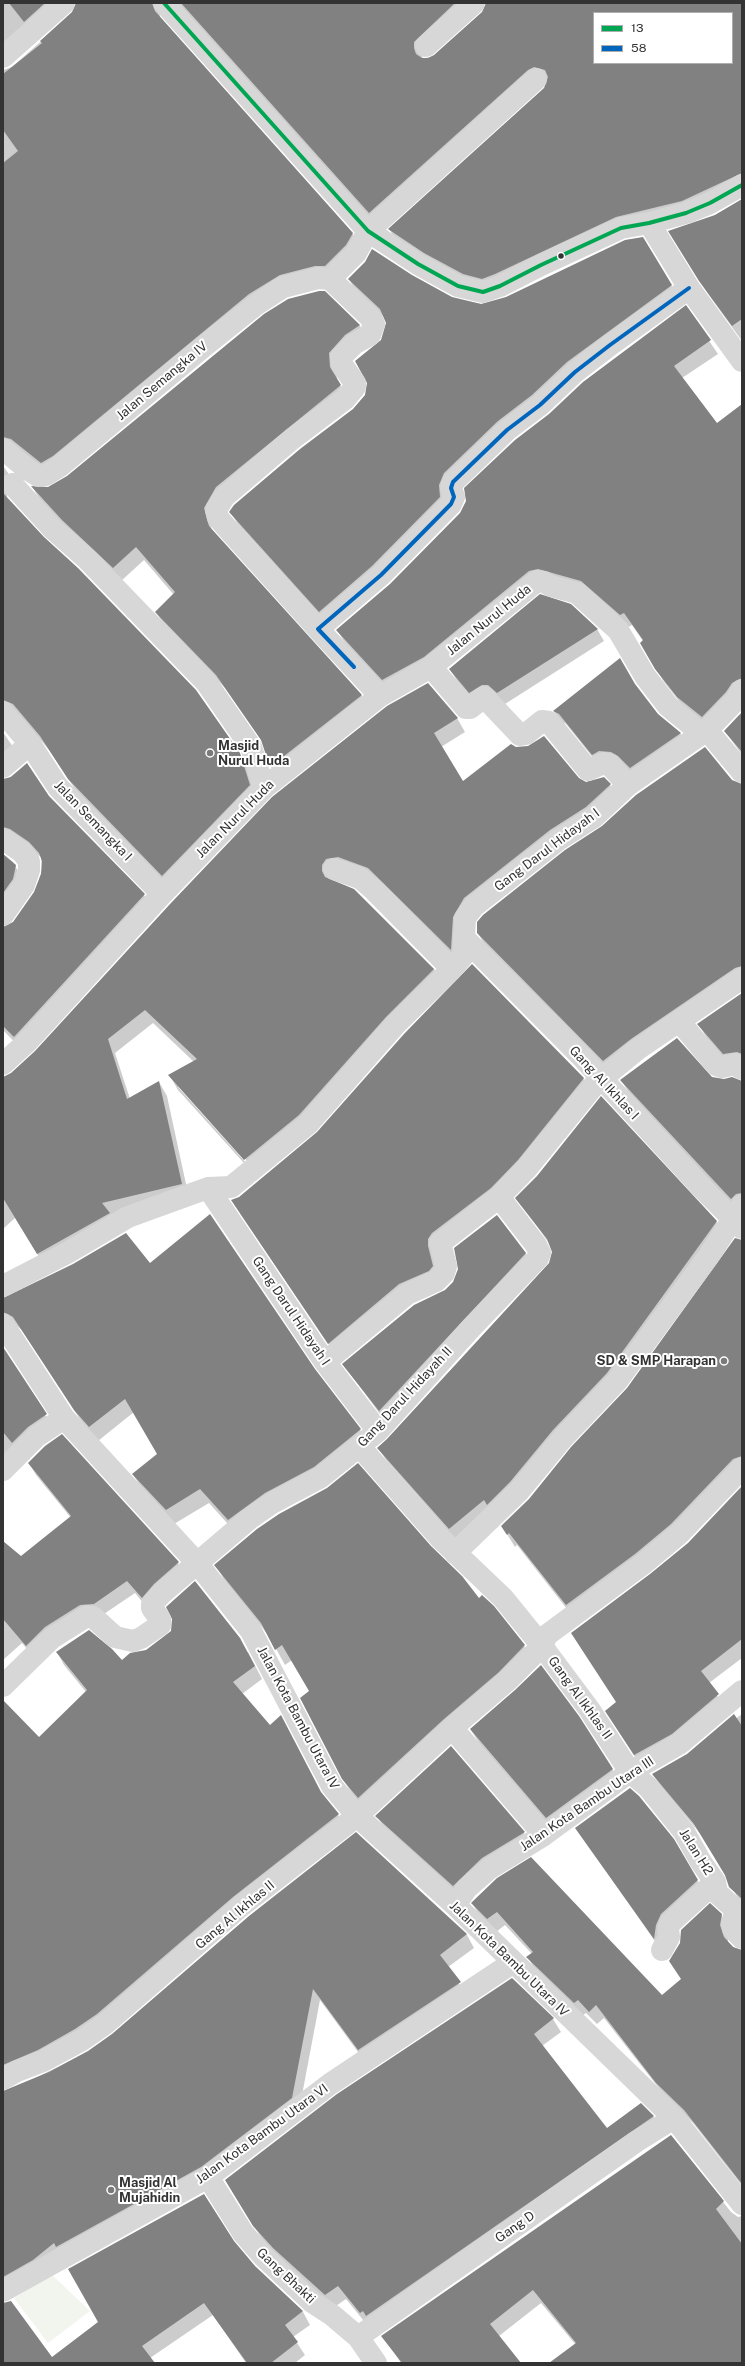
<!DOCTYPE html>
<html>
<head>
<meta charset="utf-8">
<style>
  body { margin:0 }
  #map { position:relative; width:745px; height:2366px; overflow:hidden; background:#fff; font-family:"Public Sans",sans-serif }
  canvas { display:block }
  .frame { position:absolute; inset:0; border:4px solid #333; pointer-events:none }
  .legend { position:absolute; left:593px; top:12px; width:140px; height:52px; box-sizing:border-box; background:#fff; border:1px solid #adadad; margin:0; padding:5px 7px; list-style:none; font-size:12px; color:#333 }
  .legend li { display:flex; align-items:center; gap:8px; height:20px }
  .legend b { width:20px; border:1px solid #adadad }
</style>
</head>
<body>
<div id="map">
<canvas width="745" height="2366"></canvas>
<div class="frame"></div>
<ul class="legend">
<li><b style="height:5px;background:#00a651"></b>13</li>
<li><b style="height:5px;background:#0065bd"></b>58</li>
</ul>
</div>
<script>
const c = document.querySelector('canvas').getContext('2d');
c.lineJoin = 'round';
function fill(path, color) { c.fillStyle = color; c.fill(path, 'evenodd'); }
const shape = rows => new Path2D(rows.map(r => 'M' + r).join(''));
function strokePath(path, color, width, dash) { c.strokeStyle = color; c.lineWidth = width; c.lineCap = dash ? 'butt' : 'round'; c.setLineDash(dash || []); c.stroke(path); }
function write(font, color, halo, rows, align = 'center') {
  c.font = font + ' "Public Sans",sans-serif'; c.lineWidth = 4; c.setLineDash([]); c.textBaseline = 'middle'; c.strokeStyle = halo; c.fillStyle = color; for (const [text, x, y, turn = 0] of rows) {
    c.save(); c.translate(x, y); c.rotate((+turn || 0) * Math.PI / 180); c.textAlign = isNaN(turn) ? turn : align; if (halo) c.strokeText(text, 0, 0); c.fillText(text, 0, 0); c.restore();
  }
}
const green = shape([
  [51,2274,90,2311,48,2343,14,2298]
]);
const shadow = shape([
  [3,3,742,3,742,188,623,229,490,292,397,243,390,230,545,89,548,81,377,226,163,7,159,18,352,233,360,247,353,259,287,288,50,475,3,452,3,70,12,67,73,13,76,4,64,6,3,60],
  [486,4,483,13,434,56,422,59,424,50,473,6],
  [594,13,732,13,732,63,594,63],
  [742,200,742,341,708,294,677,244,715,215],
  [411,276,452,298,487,305,671,285,678,296,445,496,326,622,237,523,231,512,353,410,366,395,388,323,385,318,355,290,349,279],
  [324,292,360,326,367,339,336,367,337,380,348,399,212,518,211,527,213,533,361,695,369,709,279,780,271,767,264,744,225,688,164,625,156,612,174,595,144,560,121,581,71,534,40,500,33,488,48,488,69,476],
  [686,307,718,354,682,378,717,424,742,405,742,693,710,730,686,710,664,682,641,643,643,641,632,625,628,627,547,581,391,693,345,643,337,630,391,585],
  [3,466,17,485,7,493,7,498,239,753,247,767,257,798,170,888,77,792,49,750,21,717,3,715],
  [597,629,604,641,505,704,477,704,457,681,450,669],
  [634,684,657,714,680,733,686,743,636,778,598,764,566,724,560,721,554,711],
  [742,713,742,755,725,731],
  [457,718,465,732,441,747,463,783,578,779,585,783,610,785,618,799,472,912,458,962,346,871,331,881,434,969,442,983,253,1173,178,1090,170,1076,194,1062,153,1023,115,1053,130,1099,159,1082,167,1096,189,1198,46,1268,15,1218,3,1229,3,1078,12,1074,35,1053,273,798],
  [178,1087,180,1087,249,1163,247,1164],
  [3,732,19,756,3,771],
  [27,764,48,796,144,895,152,908,22,1050,3,1030,3,928,14,923,35,892,42,870,41,857,13,839,3,842,3,780,6,780],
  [732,781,742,785,742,981,611,1074,485,946,478,933],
  [3,854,13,862,20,875,3,917],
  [742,994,742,1065,731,1067,706,1037,699,1024],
  [583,1078,591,1091,439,1246,440,1280,336,1355,240,1213],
  [711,1078,742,1082,742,1208,739,1212,629,1093,621,1080],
  [517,1198,716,1221,723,1234,614,1385,457,1541,386,1460,379,1448,550,1263,554,1252,551,1246],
  [742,1240,742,1471,574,1618,517,1545,515,1547,502,1526,529,1500,628,1389],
  [525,1252,532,1266,387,1424,344,1364],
  [150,1265,314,1370,360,1430,368,1443,237,1534,209,1503,174,1524,141,1488,133,1474,159,1455,134,1412,98,1441,83,1424,23,1331,17,1326,3,1328,3,1298],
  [3,1349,54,1429,3,1474],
  [62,1436,178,1563,185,1575,149,1610,135,1593,101,1616,34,1657,22,1643,3,1660,3,1542,21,1558,71,1518,36,1475,29,1463],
  [742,1488,742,1658,709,1683,725,1708,642,1768,614,1724,617,1703,651,1575,690,1542],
  [216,1565,478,1600,493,1607,524,1646,533,1661,367,1812,352,1794,343,1779,310,1691,292,1660,285,1665,269,1636,224,1580],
  [57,1652,121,1662,248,1652,262,1679,242,1694,338,1815,346,1828,105,2027,3,2083,3,1706,39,1739,86,1692,64,1665],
  [516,1691,612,1769,620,1783,554,1831,479,1743,471,1730],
  [742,1714,742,1905,703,1837,661,1787,653,1774,688,1754],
  [451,1747,524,1833,531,1845,461,1898,384,1828,377,1816],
  [576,1828,673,1840,703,1890,659,1947],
  [356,1834,467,1935,474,1948,448,1967,467,1996,366,2063,320,2000,299,2111,3,2295,3,2091,9,2091,90,2051,114,2034],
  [498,1879,662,1996,682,1980,670,1961,721,1915,729,1928,728,1942,738,1951,742,1951,742,2186,693,2123,665,2096,604,2018,597,2024,586,2013,582,2016,535,1970,528,1957,532,1954,505,1925,496,1932,480,1917,473,1904],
  [512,1979,553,2019,561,2032,542,2046,607,2130,653,2116,661,2130,368,2326,346,2299,333,2308,282,2262,262,2239,234,2194],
  [671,2136,731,2212,738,2217,742,2216,742,2363,551,2363,575,2344,541,2303,499,2336,520,2363,401,2363,383,2336],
  [233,2242,255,2267,303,2312,310,2325,293,2337,305,2355,295,2363,246,2363,213,2315,150,2358,154,2363,3,2363,3,2304,52,2358]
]);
const building = shape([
  [9,3,45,3,24,22],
  [76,3,152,3,155,11,353,233,346,245,325,266,315,266,280,275,249,294,53,456,41,463,11,439,3,437,3,163,18,151,3,130,3,74,42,43,40,41,72,12],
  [181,3,455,3,414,42,414,48,416,54,422,58,428,58,434,55,482,12,486,3,742,3,742,173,682,201,616,217,495,274,482,279,463,274,424,253,388,229,544,88,548,77,545,70,534,67,528,70,369,213],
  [594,13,732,13,732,63,594,63],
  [742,199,742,319,732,326,699,281,668,231,715,215],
  [643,237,672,285,567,362,532,395,498,421,444,473,439,485,440,497,372,566,319,612,229,512,234,505,300,449,353,409,365,395,367,383,355,361,381,340,386,323,380,309,348,279,365,262,372,249,412,275,452,297,481,304,506,297,625,240],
  [319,291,325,291,360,325,345,335,329,353,330,367,341,385,216,487,204,508,209,526,362,695,270,767,261,740,216,675,155,612,175,592,136,547,113,568,62,520,31,486,48,487,67,476,264,314,288,299],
  [686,305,711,340,674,366,717,423,742,404,742,678,732,683,726,692,702,717,677,697,655,669,640,643,643,640,624,613,620,615,581,581,538,569,529,571,424,657,382,680,336,630,390,584,460,513,466,501,464,488,515,440,549,414,583,382],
  [3,493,44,537,78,568,196,690,240,753,250,785,162,876,68,779,40,736,13,704,3,700],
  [540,594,571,604,598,629,497,693,488,685,482,685,469,693,449,669],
  [620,658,635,684,658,714,681,733,630,768,618,756,611,752,599,751,592,755,559,714,553,711],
  [428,683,458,718,434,733,463,781,511,744,516,747,528,746,544,736,579,778,586,782,604,777,611,784,586,807,550,830,464,898,453,917,451,950,368,868,338,857,326,859,322,865,322,871,325,877,354,889,434,969,386,1017,299,1115,244,1160,168,1075,197,1059,145,1010,108,1039,127,1099,159,1081,182,1184,102,1203,110,1213,37,1254,3,1198,3,1077,11,1073,35,1051,171,903,272,797,387,706],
  [742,712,742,752,724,731],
  [705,747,732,780,742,784,742,966,735,968,631,1039,603,1061,477,933,477,922,483,915,565,850,602,826,636,795],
  [27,763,49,796,145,894,14,1037,3,1026,3,927,13,922,34,892,41,874,42,861,39,853,29,842,10,829,3,827,3,779,11,777],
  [3,854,16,865,13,879,3,893],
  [472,964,584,1078,518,1160,491,1188,432,1233,428,1239,428,1246,433,1266,429,1271,399,1284,328,1344,231,1200,239,1197,317,1132,404,1034],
  [742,993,742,1054,737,1052,723,1054,697,1024],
  [677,1038,712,1077,724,1079,732,1077,742,1081,742,1193,736,1194,731,1199,620,1080],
  [601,1096,717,1221,607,1373,553,1430,510,1482,487,1505,484,1500,449,1529,377,1448,387,1439,549,1263,552,1252,547,1239,515,1198,537,1176],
  [210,1214,315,1369,361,1429,314,1467,265,1493,228,1520,200,1489,166,1510,132,1474,157,1454,125,1399,89,1427,74,1410,13,1317,3,1312,3,1298,73,1264,126,1233,150,1263],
  [497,1215,526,1253,379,1411,342,1364,414,1305,445,1290,453,1282,458,1269,454,1248],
  [735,1238,742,1240,742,1456,733,1459,671,1524,635,1554,566,1605,509,1533,507,1535,501,1526,529,1499,571,1447,627,1388],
  [3,1347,47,1414,28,1427,12,1443,3,1432],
  [62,1434,179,1562,154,1584,142,1598,127,1581,94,1604,80,1605,45,1627,26,1646,3,1619,3,1541,21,1556,71,1516,28,1463,45,1446],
  [358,1463,431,1546,462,1576,479,1598,482,1595,494,1606,525,1645,499,1672,444,1719,358,1798,342,1779,300,1698,309,1691,282,1645,275,1650,261,1623,214,1565,257,1529,279,1514,327,1488],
  [742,1486,742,1639,701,1671,719,1694,672,1734,634,1755,605,1711,616,1702,571,1633,650,1574,688,1543],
  [195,1581,240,1638,255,1666,233,1682,270,1725,281,1715,321,1792,339,1814,233,1897,97,2014,75,2029,38,2050,3,2065,3,1700,39,1737,87,1690,56,1652,89,1630,112,1649,122,1660,130,1653,146,1650,171,1631,172,1619,166,1607],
  [541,1665,579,1716,613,1769,546,1818,470,1729,515,1690],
  [734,1714,742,1726,742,1899,729,1887,725,1875,694,1824,652,1774,687,1754],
  [451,1746,525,1832,482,1858,453,1886,375,1816],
  [630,1788,639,1796,674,1839,698,1880,661,1914,656,1925,654,1939,575,1828],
  [356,1832,467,1934,440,1955,461,1982,358,2050,313,1989,292,2098,201,2167,56,2247,54,2243,33,2260,3,2277,3,2091,49,2072,88,2051,112,2034,249,1916],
  [531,1857,662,1995,681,1979,669,1961,680,1943,681,1930,710,1903,722,1914,720,1925,724,1937,733,1947,742,1950,742,2184,684,2110,656,2083,596,2005,589,2012,578,2000,574,2003,526,1957,533,1952,497,1912,487,1919,471,1903,497,1878],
  [512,1978,554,2018,534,2034,607,2128,641,2103,654,2116,366,2316,363,2311,360,2313,338,2286,325,2295,273,2248,253,2226,225,2180,337,2094],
  [671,2135,724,2201,716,2209,742,2244,742,2363,549,2363,576,2343,533,2290,490,2324,521,2363,402,2363,381,2336],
  [204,2194,234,2241,255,2266,303,2311,285,2325,298,2342,271,2363,247,2363,204,2303,142,2346,155,2363,3,2363,3,2303,11,2301,52,2357,98,2322,68,2269]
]);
const minor = shape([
  [164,3,368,231,418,264,458,286,483,292,500,286,541,265,621,228,649,223,686,213,710,203,742,185],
  [426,46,474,3],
  [3,57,64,3],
  [649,223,689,288,742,361],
  [330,279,356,253,368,231,536,79],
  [3,449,27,469,38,476,46,475,60,466,203,347,257,304,283,287,318,278,330,279],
  [12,484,53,529,87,559,206,682,251,747,264,788],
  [318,629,218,518,216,510,224,497,292,439,345,399,355,387,355,383,342,365,341,357,354,344,370,335,374,324,371,318,330,279],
  [431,667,466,708,470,708,484,697,520,735,526,734,542,721,549,722,588,770,604,763,609,764,628,785],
  [380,696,318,629,381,575,451,504,454,497,451,488,453,482,507,430,540,405,575,372,610,345,689,288],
  [3,712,30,744,58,787,162,894],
  [707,730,742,772],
  [3,767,30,744],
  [3,839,22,852,29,861,29,870,24,885,3,915],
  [334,869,360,878,374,890,452,969],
  [465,939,583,1058,702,1188,742,1228],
  [679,1021,716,1065,722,1067,735,1064,742,1069],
  [3,1064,26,1043,162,894,264,788,380,696,431,667,537,581,544,582,551,586,577,593,618,630,645,676,668,706,701,733],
  [208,1188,325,1362,378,1431],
  [3,1286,67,1253,128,1217,208,1188,231,1187,308,1124,395,1025,452,969,463,956,465,918,474,906,558,840,594,817,628,785,707,730,736,700,742,690],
  [3,1324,64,1418,197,1563,251,1631,332,1786,357,1816,455,1905,674,2118,742,2204],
  [325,1362,407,1294,436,1281,444,1273,446,1266,440,1243,499,1197,527,1168,595,1084,638,1049,742,978],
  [360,1447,440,1538,503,1598,542,1646,589,1709,630,1772,648,1787,684,1832,701,1862,715,1882,717,1893,736,1910,732,1923,733,1929,742,1938],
  [3,1470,37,1436,64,1418],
  [455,1553,519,1491,562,1439,617,1381,708,1257,742,1205],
  [3,1686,52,1638,87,1616,93,1617,115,1637,133,1641,141,1638,160,1625,160,1619,152,1608,152,1604,162,1593,249,1519,272,1503,321,1477,378,1431,471,1328,538,1258,540,1253,536,1245,499,1197],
  [452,1728,507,1681,542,1646,547,1635,643,1564,680,1533,742,1468],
  [455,1905,467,1888,490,1868,544,1835,630,1772,679,1744,742,1691],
  [662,1950,669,1937,668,1929,670,1923,715,1882],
  [3,2079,17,2071,43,2061,82,2040,105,2024,241,1906,357,1816,452,1728,544,1835],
  [208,2177,243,2233,264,2257,312,2302,332,2315,358,2337,376,2363],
  [3,2291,208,2177,330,2084,512,1963],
  [358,2337,637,2141,674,2118]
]);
const bus1 = shape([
  [164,3,368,231,418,264,458,286,483,292,500,286,541,265,621,228,649,223,686,213,710,203,742,185]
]);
const bus2 = shape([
  [354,667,318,629,381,575,451,504,454,497,451,488,453,482,507,430,540,405,575,372,610,345,689,288]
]);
const markers = [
  [561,256,3.5,"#333"],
  [210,753,4,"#7a7a7a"],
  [724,1361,4,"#7a7a7a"],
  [111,2190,4,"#7a7a7a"]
];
const streetNames = [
  ["Jalan Semangka IV",162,381,-40],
  ["Jalan Nurul Huda",489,620,-39],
  ["Jalan Nurul Huda",235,819,-45],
  ["Jalan Semangka I",93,821,46],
  ["Gang Darul Hidayah I",547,850,-37],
  ["Gang Al Ikhlas I",604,1083,47],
  ["Gang Darul Hidayah I",291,1311,56],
  ["Gang Darul Hidayah II",405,1397,-47],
  ["Gang Al Ikhlas II",580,1698,54],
  ["Jalan Kota Bambu Utara IV",298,1718,62],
  ["Jalan Kota Bambu Utara III",587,1804,-34],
  ["Jalan H2",696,1852,58],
  ["Gang Al Ikhlas II",235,1915,-40],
  ["Jalan Kota Bambu Utara IV",509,1959,44],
  ["Jalan Kota Bambu Utara VI",262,2134,-36],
  ["Gang D",515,2227,-35],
  ["Gang Bhakti",286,2276,43]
];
const poiNames = [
  ["Masjid",218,746],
  ["Nurul Huda",218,761],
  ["SD & SMP Harapan",716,1361,"right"],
  ["Masjid Al",119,2183],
  ["Mujahidin",119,2198]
];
fill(green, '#f1f5ed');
fill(shadow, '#0003');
fill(building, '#818181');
strokePath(minor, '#d7d7d7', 22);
strokePath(bus1, '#00a651', 4);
strokePath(bus2, '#0065bd', 4);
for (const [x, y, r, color] of markers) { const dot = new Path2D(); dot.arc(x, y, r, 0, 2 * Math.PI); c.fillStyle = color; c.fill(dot); strokePath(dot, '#fff', 1.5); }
write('13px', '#333', '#fff', streetNames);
write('bold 13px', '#333', '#fff', poiNames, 'left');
</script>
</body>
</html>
